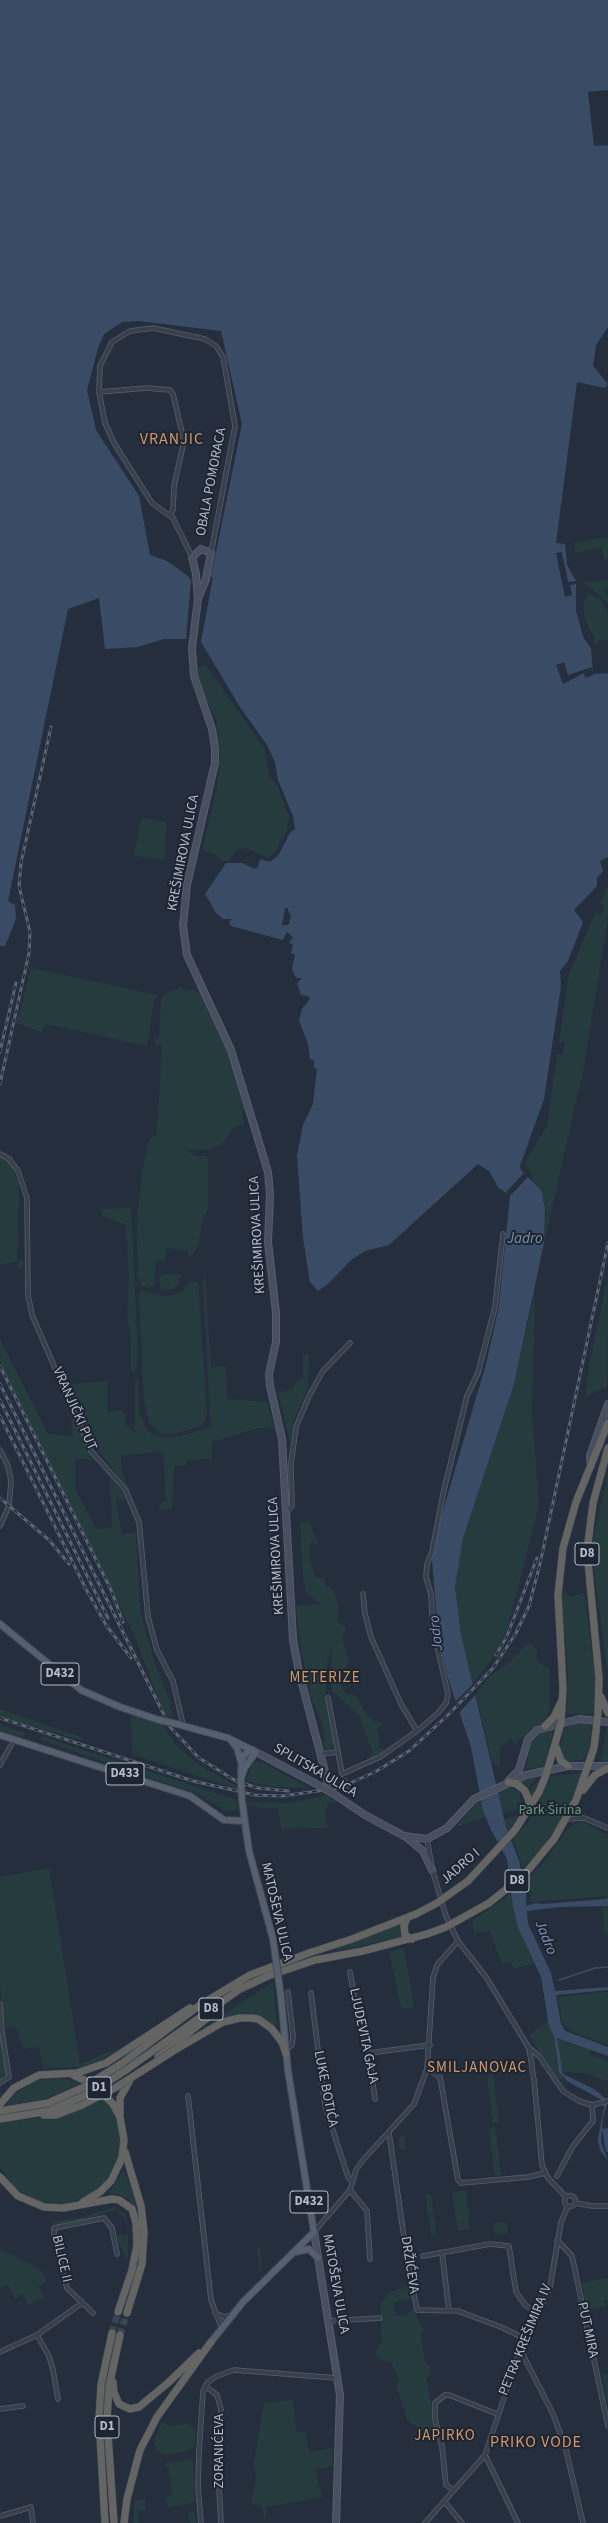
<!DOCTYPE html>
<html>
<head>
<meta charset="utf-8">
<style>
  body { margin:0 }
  canvas { display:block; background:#252e3d }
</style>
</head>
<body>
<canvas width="608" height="2523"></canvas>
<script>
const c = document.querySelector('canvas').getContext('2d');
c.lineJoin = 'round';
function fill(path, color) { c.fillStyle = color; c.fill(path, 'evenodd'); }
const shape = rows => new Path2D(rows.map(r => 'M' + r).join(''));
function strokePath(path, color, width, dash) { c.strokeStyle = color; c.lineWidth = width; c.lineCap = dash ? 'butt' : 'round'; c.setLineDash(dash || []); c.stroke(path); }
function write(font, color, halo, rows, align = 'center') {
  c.font = font + ' "Source Sans 3",sans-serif'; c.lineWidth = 4; c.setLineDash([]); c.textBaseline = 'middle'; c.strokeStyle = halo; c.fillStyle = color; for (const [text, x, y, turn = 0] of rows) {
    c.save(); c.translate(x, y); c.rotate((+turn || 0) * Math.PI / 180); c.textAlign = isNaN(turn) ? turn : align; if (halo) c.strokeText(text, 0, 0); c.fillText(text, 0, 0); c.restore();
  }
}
const green = shape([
  [608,537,608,559,604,559,602,547,576,553,574,543],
  [608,580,608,588,604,591,608,597,608,603,594,590,582,582],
  [588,593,601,600,608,612,608,640,599,641,594,646,595,636,588,627,583,607],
  [205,664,264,748,270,778,277,785,289,817,287,830,276,851,268,858,246,848,236,851,228,861,222,861,214,854,202,850,218,782,220,759,216,719,200,687,195,669],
  [141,818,166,822,165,860,134,856],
  [608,885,608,918,583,1071,544,1243,546,1213,543,1197,532,1178,532,1173,524,1164,547,1126,557,1054,563,1055,565,1043,559,1042,569,974,595,913,600,916,605,906,600,903],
  [31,968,157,995,154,1000,147,1046,46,1024,41,1032,15,1022,20,1013],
  [183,986,183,992,193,990,200,993,230,1054,234,1077,234,1072,245,1110,242,1113,244,1124,233,1128,221,1145,206,1150,183,1149,198,1156,206,1156,208,1159,208,1207,202,1222,198,1246,192,1256,188,1257,188,1251,167,1248,165,1261,156,1261,154,1286,149,1288,141,1285,138,1277,137,1224,142,1172,150,1138,156,1135,155,1129,157,1133,162,1046,155,1044,156,1038,159,1038,161,1001,165,994],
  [0,1157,6,1160,12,1167,19,1183,17,1260,24,1261,23,1268,18,1269,17,1262,0,1264],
  [131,1208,138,1357,135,1373,131,1370,131,1342,127,1316,129,1280,126,1225,102,1216,101,1209],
  [205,1272,211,1367,226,1366,227,1399,267,1402,274,1429,258,1428,212,1442,212,1459,187,1460,185,1466,174,1466,172,1508,160,1511,159,1505,166,1500,163,1452,121,1455,122,1473,132,1494,99,1451,99,1447,96,1448,71,1393,70,1384,107,1381,108,1413,120,1410,124,1412,126,1426,135,1433,135,1376,138,1381,139,1410,146,1429,153,1435,164,1438,182,1436,211,1427,203,1284],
  [165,1274,181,1275,178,1285,172,1289,161,1290,159,1279,160,1276],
  [608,1277,607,1387,586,1396,590,1360],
  [191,1280,191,1282,198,1282,207,1414,205,1421,201,1426,177,1433,161,1434,149,1423,144,1402,139,1296,140,1291,166,1296,177,1294,185,1288],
  [535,1292,532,1412,539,1505,508,1627,491,1660,473,1684,461,1634,455,1587,463,1538,514,1384],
  [0,1339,48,1434,72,1436,71,1414,78,1426,93,1460,75,1459,76,1490,96,1529,112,1528,110,1476,127,1499,116,1500,122,1535,136,1532,140,1610,155,1664,170,1701,172,1717,167,1716,164,1712,134,1635,0,1362],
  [309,1354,308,1388,293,1422,290,1442,278,1392,287,1391,294,1387,296,1381,303,1379,303,1355],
  [608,1475,608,1675,591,1548],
  [309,1521,319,1548,313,1540,310,1545,310,1558,315,1577,324,1578,325,1585,333,1589,338,1605,337,1621,346,1628,342,1638,349,1661,341,1674,341,1686,346,1694,356,1696,367,1715,375,1723,382,1722,377,1729,380,1748,385,1751,366,1761,373,1753,359,1715,332,1691,331,1647,327,1663,326,1695,334,1745,330,1750,325,1749,323,1725,311,1698,301,1649,296,1606,320,1604,306,1592,303,1577,300,1522],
  [563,1592,571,1597,584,1593,596,1685,595,1714,567,1714,568,1676,562,1604],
  [532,1644,537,1651,536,1661,550,1669,550,1708,548,1716,542,1723,529,1731,515,1745,511,1738,500,1748,500,1767,492,1762,476,1694,490,1676,506,1665,526,1645],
  [0,1709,83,1738,82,1741,0,1716],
  [131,1715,161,1723,177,1746,186,1754,202,1767,237,1786,237,1789,132,1754],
  [575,1722,582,1722,590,1726,592,1733,589,1752,582,1760,567,1761,561,1757,559,1751,564,1730],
  [0,1725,25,1733,23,1737,0,1730],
  [554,1727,544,1767,526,1769,530,1743,533,1737,545,1729],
  [607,1727,608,1728,608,1763,601,1761],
  [41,1736,237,1800,238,1809,228,1812,198,1794,50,1743,40,1739],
  [257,1762,263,1763,309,1788,277,1787,246,1781,253,1763],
  [582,1773,563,1818,540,1851,523,1868,513,1839,528,1823,551,1776],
  [535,1777,536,1779,527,1788,520,1782],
  [540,1778,537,1789,531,1798,528,1792],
  [511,1787,520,1793,521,1808,503,1813,498,1792],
  [326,1795,338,1802,328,1803,325,1812,328,1827,321,1828,281,1829,278,1808,261,1808,247,1805,247,1802,291,1803],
  [482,1802,486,1817,455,1827,475,1805],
  [519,1815,519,1817,508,1832,504,1820],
  [578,1822,583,1822,608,1835,608,1896,531,1902,529,1877,543,1863,567,1830],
  [49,1868,80,2064,121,2047,94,2065,85,2067,44,2068,39,2047,23,2049,18,2029,5,2028,0,1987,0,1877],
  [512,1893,518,1928,534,1963,514,1969,511,1963,501,1963,490,1931,476,1933,475,1939,472,1921],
  [602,1906,608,1907,608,1934,605,1934],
  [400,1925,402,1937,336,1951,335,1946],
  [404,1948,414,2008,401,2008,389,1952],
  [273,1982,277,2026,257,2015,244,2013,218,2021,200,2030],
  [608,1992,608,2045,573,2032,563,2025,558,1997],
  [548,2021,554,2036,557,2066,566,2085,549,2066,529,2035],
  [0,2037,7,2074,0,2080],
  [557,2038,591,2050,590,2055,608,2061,608,2081,584,2073,562,2072],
  [493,2075,499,2122,493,2123,487,2076],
  [60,2078,81,2083,47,2098,4,2106,11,2097,31,2083,39,2080],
  [100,2092,114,2110,121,2132,120,2154,104,2184,88,2196,64,2204,37,2201,14,2187,0,2167,0,2123,38,2118,55,2113],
  [495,2127,501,2175,495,2176,489,2128],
  [404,2135,406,2149,400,2150,398,2139],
  [124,2170,132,2191,139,2214,129,2200,118,2194,107,2194],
  [466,2190,470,2229,458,2231,452,2192],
  [431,2194,434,2214,428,2215,426,2195],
  [114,2207,125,2215,128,2224,128,2258,125,2258,116,2235,127,2235,128,2226,124,2217,116,2210,72,2223,57,2226,51,2222,84,2217],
  [434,2216,436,2234,431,2235,429,2217],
  [506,2222,508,2233,495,2235,493,2223],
  [257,2248,260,2248,262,2270,260,2270],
  [0,2249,40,2269,47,2281,38,2286,44,2297,28,2305,23,2294,15,2299,8,2285,0,2288],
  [608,2278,608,2299,604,2300,606,2307,587,2310,582,2283],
  [409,2285,412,2298,393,2303,396,2315,404,2316,413,2309,424,2331,420,2331,425,2361,430,2367,431,2376,426,2377,436,2430,426,2433,407,2420,397,2388,399,2379,391,2362,379,2359,375,2353,382,2342,380,2305,389,2293],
  [608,2374,608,2406,602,2375],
  [293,2400,296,2432,305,2432,309,2452,332,2448,333,2466,315,2470,322,2497,266,2507,266,2523,262,2508,251,2503,256,2480,254,2462,264,2403],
  [163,2422,170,2426,188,2424,194,2428,196,2434,194,2447,187,2451,165,2455,158,2451,153,2441],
  [190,2459,193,2462,194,2502,168,2508,166,2497,172,2496,169,2467,166,2467,166,2463],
  [145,2499,146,2510,137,2511,139,2523,133,2523,135,2500],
  [194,2511,196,2523,190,2523,188,2512]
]);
const water = shape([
  [0,0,608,0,608,90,588,92,594,146,608,145,608,327,596,345,593,366,608,384,605,388,577,382,556,543,565,544,567,565,576,581,576,611,583,637,591,648,593,674,608,673,608,857,600,861,603,871,597,878,597,886,574,910,583,922,568,961,560,971,561,986,544,1099,520,1166,521,1170,541,1190,545,1208,544,1243,514,1384,463,1538,455,1587,461,1634,506,1827,519,1861,526,1890,526,1906,536,1903,542,1904,606,1899,608,1897,608,1906,559,1907,527,1911,528,1924,551,1973,555,1991,608,1987,608,1990,556,1995,561,2024,565,2031,608,2047,608,2056,557,2038,563,2074,594,2089,606,2099,607,2105,603,2117,601,2142,608,2161,600,2150,598,2139,604,2107,602,2100,567,2081,559,2072,554,2036,549,2026,541,1977,518,1928,513,1906,507,1859,491,1830,483,1810,471,1747,447,1675,438,1636,432,1559,440,1521,486,1364,499,1306,510,1196,498,1187,490,1172,478,1164,389,1245,365,1251,351,1260,328,1284,318,1291,310,1282,303,1238,297,1156,303,1125,313,1104,317,1069,314,1067,314,1060,310,1059,308,1044,299,1020,302,1009,310,999,308,996,301,995,297,983,302,978,296,978,292,969,295,954,291,954,293,944,289,943,293,937,287,932,283,940,231,926,229,922,232,919,223,919,216,913,205,894,226,863,242,863,255,869,258,867,260,859,270,862,278,856,290,833,295,829,293,816,278,780,275,762,267,745,240,707,201,642,213,577,211,577,242,424,221,331,139,321,122,322,104,334,98,348,87,390,96,430,139,496,150,555,167,561,188,576,191,581,186,639,164,639,138,647,105,649,99,598,68,609,8,901,15,905,16,919,5,946,0,946],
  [285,908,287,908,291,916,289,924,282,926],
  [608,2128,608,2152,606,2152,602,2129]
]);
const pier = shape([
  [562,552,568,582,576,581,576,584,570,585,572,595,565,597,556,553],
  [564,662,568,675,592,667,593,675,585,678,584,673,563,684,556,665],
  [524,1173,528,1177,510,1196,506,1192],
  [475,1682,477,1693,459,1713,455,1702]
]);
const stream = shape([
  [559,1980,595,1968,608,1967]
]);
const trunkTunnel = shape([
  [112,2333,118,2312],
  [120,2335,127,2313]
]);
const minor = shape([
  [99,392,147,388,170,390,173,394,184,441,174,486,173,510,170,515],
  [192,557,173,518,152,503,114,443,105,423,99,392,100,366,112,342,130,331,153,328,205,339,216,346,223,357,235,426,211,553],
  [0,1154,9,1159,18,1171,27,1198,28,1295,32,1315,91,1451,125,1489,139,1522,148,1617,157,1650,173,1681,183,1725],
  [0,1450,8,1466,11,1481,9,1506,0,1526],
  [287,1511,292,1506,291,1463,296,1427,309,1396,323,1371,350,1343],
  [328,1698,342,1774,380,1757,417,1731,401,1704,371,1637,365,1614,363,1594],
  [417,1731,438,1713,446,1703,448,1694,433,1629,431,1595,426,1577,427,1564,432,1552,443,1494,467,1396,478,1373,495,1307,503,1234],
  [321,1754,337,1752],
  [0,1765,14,1740],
  [566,1819,584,1818,608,1828],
  [427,1839,431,1862],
  [432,1869,446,1916,458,1941,486,1977,529,2048,534,2080,542,2165,548,2178,566,2197],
  [350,1972,357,2012,369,2053,375,2099],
  [311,1993,325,2106,348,2177,352,2181],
  [0,2004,2,2033,9,2077,0,2083],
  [529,2048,539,2056,563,2091,579,2101,592,2105,608,2101],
  [286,2050,292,2045,293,2036,288,1992],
  [369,2053,430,2045],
  [427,2069,440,2077,458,2180,461,2183,528,2177,545,2173],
  [188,2096,211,2300,222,2329],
  [389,2133,407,2258,417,2310,458,2311,501,2327,524,2338],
  [557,2176,573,2146,593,2121,592,2105],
  [350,2190,367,2211,370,2259],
  '564.5 2201a5.5 5.5 0 1 1 11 0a5.5 5.5 0 1 1-11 0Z',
  [575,2203,592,2206,608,2206],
  [314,2232,350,2190,356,2170,364,2159,414,2104,427,2069,433,1978,437,1965,458,1941],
  [557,2240,572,2256,608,2426],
  [442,2253,449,2311],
  [423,2256,490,2244,509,2246,516,2292,525,2305,536,2312],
  [93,2313,67,2288,54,2237,54,2228,104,2218,112,2228,117,2254],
  [215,2313,224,2317,231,2315],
  [329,2321,380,2318],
  [37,2335,49,2356,53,2370,58,2399],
  [520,2349,554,2416,566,2450,583,2523],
  [0,2352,37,2335,82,2303],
  [205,2386,217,2395,221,2409,218,2468,221,2523],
  [0,2409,23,2406],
  [485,2455,518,2523],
  [454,2490,446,2485,442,2447,435,2419,435,2403,445,2395,449,2395,497,2414],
  [444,2501,462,2523],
  [0,2516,31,2507,33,2523],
  [201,2523,198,2487,199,2451,203,2391,208,2382,217,2376,234,2370,337,2378],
  [425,2523,485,2455,524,2338,536,2312,542,2305,550,2287,561,2222,568,2206]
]);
const secondary = shape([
  [201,549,211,553,206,579,198,599,196,574,192,557,201,549],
  [198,599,192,648,194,676,212,729,215,749,215,763,187,885,183,926,187,955,231,1050,268,1172,270,1194,268,1242,276,1313,276,1342,269,1374,270,1386,282,1439,293,1640,299,1672,328,1783],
  [591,1466,590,1456,608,1404],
  [256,1752,320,1786],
  [509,1780,519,1770,528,1739,537,1730,579,1719,608,1722],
  [334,1794,365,1815,404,1836,427,1839,447,1828,474,1799,526,1775,568,1766,608,1766],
  [407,1838,423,1851,432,1870],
  [314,2232,340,2395,336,2523]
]);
const primary = shape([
  [0,1624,81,1690,120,1707,159,1720],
  [173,1723,228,1738,256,1752,244,1769,241,1779],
  [0,1735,190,1796,224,1820,244,1821],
  [231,1740,237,1748,241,1762],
  [241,1774,242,1758,246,1753,253,1750],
  [242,1801,249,1851,273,1939],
  [295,2252,309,2249,318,2258],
  [211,2342,243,2302,314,2232,288,2071,281,1997]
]);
const trunk = shape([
  [601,1697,608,1713],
  [545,1726,554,1717,561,1702],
  [556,1747,561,1761,568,1766],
  [508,1782,517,1784,525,1791,529,1801,529,1808],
  [583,1790,595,1775,608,1768],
  [515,1830,539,1792,546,1775,561,1723,563,1688,558,1595,563,1548,576,1502,608,1423],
  [489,1903,525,1874,554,1839,576,1800,594,1748,598,1714,599,1678,587,1551,593,1503,608,1448],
  [407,1918,404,1926,405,1935,412,1939],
  [178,2048,223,2022,240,2018,250,2018,258,2019,271,2028,282,2042,286,2054],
  [158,2057,211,2015,214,2007],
  [121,2064,200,2005,250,1975,309,1953,352,1939,416,1914],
  [126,2070,240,1989,268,1976,315,1960,363,1951,427,1934],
  [73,2075,93,2084,113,2104,120,2117,124,2140,122,2158,111,2181,100,2192,83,2202],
  [0,2104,14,2088,39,2075,77,2073,106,2063,190,2008],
  [0,2111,48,2103,84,2087],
  [44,2115,56,2115,82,2105],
  [120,2115,120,2098,130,2080],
  [0,2119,49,2111,88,2094],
  [125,2152,141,2206,144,2232,142,2264,127,2313],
  [0,2177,18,2196,44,2207,63,2208,112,2199,119,2200,132,2209,136,2223,137,2245,132,2270,118,2312],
  [113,2382,114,2392,119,2404,130,2409,139,2407,169,2382,199,2353],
  [105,2523,99,2419,101,2385,112,2333],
  [114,2523,107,2420,109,2387,120,2335],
  [124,2523,127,2499,140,2450,157,2417,211,2342]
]);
const rail = shape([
  [0,1052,16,983],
  [0,1084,29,953,30,932,19,886,21,863,51,727],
  [0,1366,111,1590,123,1622],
  [0,1384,170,1727,199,1758,236,1781,258,1788,288,1791],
  [0,1400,108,1618],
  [0,1416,86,1589,106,1625,131,1658],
  [0,1498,49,1540,69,1564],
  [496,1655,507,1636,537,1558],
  [0,1718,193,1781,255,1795,282,1796,339,1788,375,1772,409,1751,450,1713,493,1668,516,1633,529,1606,540,1564,608,1243]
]);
const minorBridge = shape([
  [344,1779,348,1793]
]);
const secondaryBridge = shape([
  [320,1786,334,1794]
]);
const primaryBridge = shape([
  [159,1720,173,1723],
  [241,1779,242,1801],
  [273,1939,281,1997]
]);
const trunkBridge = shape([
  [416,1914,437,1903,468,1881,515,1830],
  [427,1934,446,1927,489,1903],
  [84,2087,121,2064],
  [88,2094,126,2070],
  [82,2105,115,2088,178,2048]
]);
const shields = [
  [587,1554,24],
  [60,1674,38],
  [125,1774,38],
  [517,1881,24],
  [211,2009,24],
  [99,2088,24],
  [309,2202,38],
  [107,2427,24]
];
const shieldNames = [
  ["D8",587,1554],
  ["D432",60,1674],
  ["D433",125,1774],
  ["D8",517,1881],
  ["D8",211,2009],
  ["D1",99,2088],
  ["D432",309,2202],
  ["D1",107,2427]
];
const streetNames = [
  ["OBALA POMORACA",212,482,-79],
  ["KREŠIMIROVA ULICA",184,853,-79],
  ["KREŠIMIROVA ULICA",258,1235,-93],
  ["VRANJIČKI PUT",74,1409,66],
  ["KREŠIMIROVA ULICA",277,1556,-93],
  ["SPLITSKA ULICA",315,1771,30],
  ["JADRO I",461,1867,-41],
  ["MATOŠEVA ULICA",276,1912,77],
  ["LJUDEVITA GAJA",363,2036,78],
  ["LUKE BOTIĆA",325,2089,79],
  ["BILICE II",61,2259,77],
  ["DRŽIĆEVA",409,2265,81],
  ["MATOŠEVA ULICA",335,2284,80],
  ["PUT MIRA",587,2330,78],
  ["PETRA KREŠIMIRA IV",526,2340,-68],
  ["ZORANIĆEVA",220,2451,-90]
];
const parkNames = [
  ["Park Širina",550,1811]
];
const waterNames = [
  ["Jadro",525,1240],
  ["Jadro",437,1633,-96],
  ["Jadro",545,1938,68]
];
const neighbourhoodNames = [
  ["METERIZE",325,1679],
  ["SMILJANOVAC",477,2069],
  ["JAPIRKO",445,2437]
];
const quarterNames = [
  ["VRANJIC",172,440],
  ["PRIKO VODE",536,2443]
];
fill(green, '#263b3e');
fill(water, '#3a4b66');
fill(pier, '#252e3d');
strokePath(stream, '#3a4b66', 1.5);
strokePath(trunkTunnel, '#3a4352', 7, [7, 3.5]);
strokePath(minor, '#565e6b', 5.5);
strokePath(secondary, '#565e6b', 8);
strokePath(primary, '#414956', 8);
strokePath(trunk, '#434b58', 8);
strokePath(minor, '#38404d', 4);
strokePath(secondary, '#474f60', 6);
strokePath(primary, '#565f6d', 6);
strokePath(trunk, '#646462', 7);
strokePath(rail, '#5b6474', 3);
strokePath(rail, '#1d2532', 1.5, [4.5]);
strokePath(minorBridge, '#565e6b', 5.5, []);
strokePath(secondaryBridge, '#565e6b', 8, []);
strokePath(primaryBridge, '#414956', 8, []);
strokePath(trunkBridge, '#434b58', 8, []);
strokePath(minorBridge, '#38404d', 4);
strokePath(secondaryBridge, '#474f60', 6);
strokePath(primaryBridge, '#565f6d', 6);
strokePath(trunkBridge, '#646462', 7);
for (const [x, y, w] of shields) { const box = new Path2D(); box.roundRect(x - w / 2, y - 11, w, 22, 3); c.fillStyle = '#1d2532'; c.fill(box); strokePath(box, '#b4bbc8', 1); }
write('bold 13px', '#b4bbc8', null, shieldNames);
write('14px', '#b4bbc8', '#1d2532', streetNames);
write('14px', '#6c9977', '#1d2532', parkNames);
write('italic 15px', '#7c91af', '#1d2532', waterNames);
c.letterSpacing = '1px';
write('15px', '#d29766', '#1d2532', neighbourhoodNames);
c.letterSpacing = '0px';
c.letterSpacing = '1px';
write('16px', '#d29766', '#1d2532', quarterNames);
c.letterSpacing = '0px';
</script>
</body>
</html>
